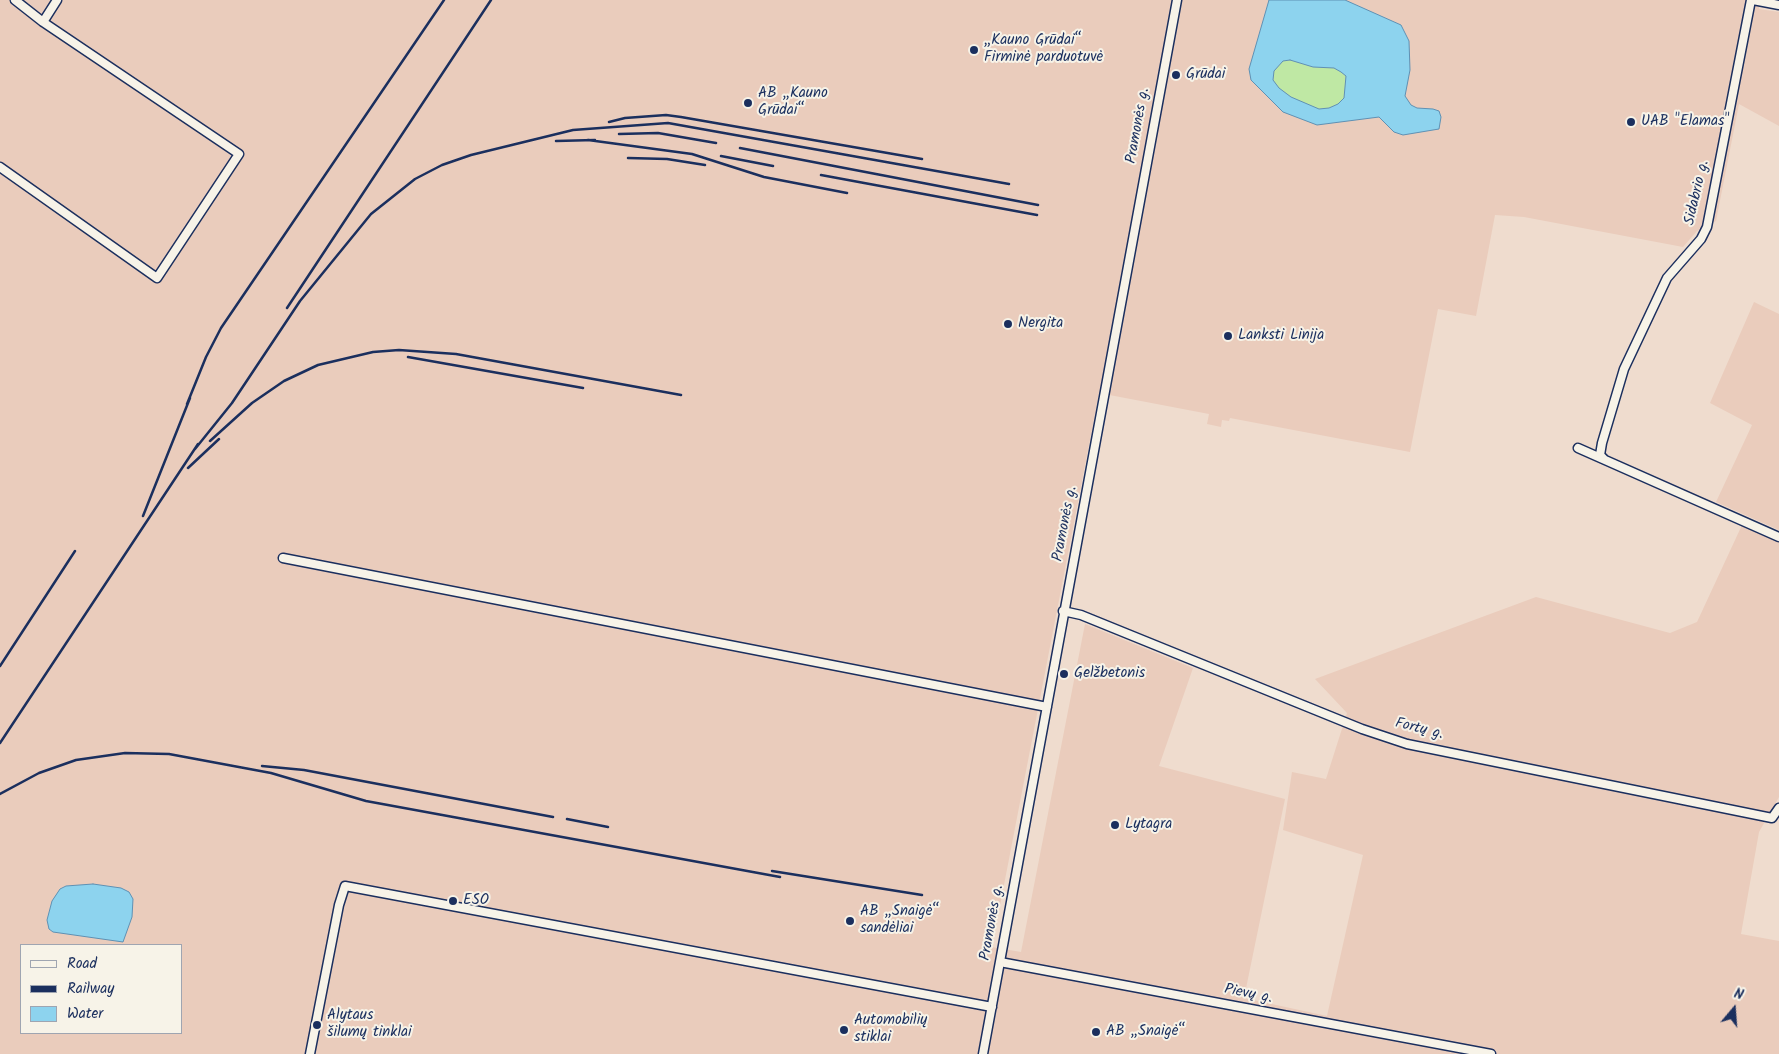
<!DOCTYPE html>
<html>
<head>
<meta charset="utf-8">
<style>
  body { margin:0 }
  #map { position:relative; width:1779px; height:1054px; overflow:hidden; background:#efdcce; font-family:Kalam,sans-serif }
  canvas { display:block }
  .legend { position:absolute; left:20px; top:944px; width:162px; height:90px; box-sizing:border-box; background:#f7f3e8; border:1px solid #9fa5b1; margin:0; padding:6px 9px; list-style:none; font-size:15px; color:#1b2f5e }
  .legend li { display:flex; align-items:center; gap:10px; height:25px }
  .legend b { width:25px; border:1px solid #9fa5b1 }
  .north { position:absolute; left:1709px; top:984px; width:50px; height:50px; -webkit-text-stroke:4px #f7f3e8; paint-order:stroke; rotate:18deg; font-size:14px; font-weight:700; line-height:20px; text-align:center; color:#1b2f5e }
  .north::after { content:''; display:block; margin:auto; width:18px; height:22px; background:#1b2f5e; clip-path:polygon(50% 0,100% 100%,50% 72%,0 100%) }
</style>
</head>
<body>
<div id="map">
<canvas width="1779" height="1054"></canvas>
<ul class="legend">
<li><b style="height:6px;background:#f7f3e8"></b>Road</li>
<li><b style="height:6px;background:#1b2f5e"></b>Railway</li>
<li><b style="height:14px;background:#8dd3ee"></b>Water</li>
</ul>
<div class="north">N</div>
</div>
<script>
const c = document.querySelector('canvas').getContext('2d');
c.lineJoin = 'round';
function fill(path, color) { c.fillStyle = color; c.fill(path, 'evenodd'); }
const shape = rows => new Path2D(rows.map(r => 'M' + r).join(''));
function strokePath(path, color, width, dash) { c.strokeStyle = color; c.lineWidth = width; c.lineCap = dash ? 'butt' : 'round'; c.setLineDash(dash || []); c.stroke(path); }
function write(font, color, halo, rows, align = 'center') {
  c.font = font + ' Kalam,sans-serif'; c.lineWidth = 4; c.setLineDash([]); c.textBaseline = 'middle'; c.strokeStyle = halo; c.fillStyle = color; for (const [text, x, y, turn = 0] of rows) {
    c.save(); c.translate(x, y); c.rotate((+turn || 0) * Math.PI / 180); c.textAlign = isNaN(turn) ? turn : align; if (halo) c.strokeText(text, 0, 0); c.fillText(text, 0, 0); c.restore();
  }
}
const built = shape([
  [0,0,1760,0,1759,9,1779,12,1779,126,1739,104,1716,221,1697,231,1683,247,1524,217,1495,215,1476,316,1438,309,1410,452,1230,418,1229,421,1222,420,1221,427,1207,424,1209,414,1099,393,992,947,1021,952,1085,624,1193,668,1159,766,1285,799,1244,998,1327,1016,1363,855,1283,830,1292,772,1326,779,1347,713,1315,679,1536,597,1670,633,1697,622,1742,525,1779,542,1779,797,1759,832,1741,934,1779,941,1779,1054,0,1054],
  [21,945,181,945,181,1033,21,1033],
  [1754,302,1779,314,1779,530,1716,502,1752,425,1710,403]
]);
const green = shape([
  [1290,60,1313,67,1334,68,1341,72,1346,76,1344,98,1338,104,1329,108,1318,109,1291,97,1279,88,1273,80,1274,71,1283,61]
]);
const water = shape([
  [1269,0,1345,0,1401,25,1409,41,1410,70,1405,96,1411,105,1417,108,1433,109,1439,111,1441,117,1439,129,1403,135,1394,132,1379,117,1317,125,1283,112,1251,80,1249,69,1269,0],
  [1290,60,1313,67,1334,68,1341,72,1346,76,1344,98,1338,104,1329,108,1319,109,1291,97,1279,88,1273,80,1274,71,1283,61,1290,60],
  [93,884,121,888,129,892,133,899,132,917,123,942,53,932,49,929,47,920,52,901,60,889,66,886,93,884]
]);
const minor = shape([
  [1753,0,1779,5],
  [43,22,57,0],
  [0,167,157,278,239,154,43,22,15,0],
  [1578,448,1779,537],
  [1604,459,1600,455,1602,443,1624,369,1667,278,1701,239,1707,227,1751,0],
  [283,558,1047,707],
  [1063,611,1081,615,1362,729,1407,744,1772,818,1779,808],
  [1000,962,1491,1054],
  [310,1054,339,905,345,886,992,1007],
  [983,1054,1177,0]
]);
const rail = shape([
  [609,122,625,118,666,115,681,117,922,159],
  [619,134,658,133,716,143],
  [588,140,692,154,764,177,847,193],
  [556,141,595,140],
  [740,148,1038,205],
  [721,156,773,166],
  [628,158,667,159,705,165],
  [821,175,1037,215],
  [287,308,491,0],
  [408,357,583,388],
  [187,404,206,357,221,328,444,0],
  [210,441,252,403,284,381,318,365,373,352,399,350,456,354,681,395],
  [195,449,232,403,300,301,371,214,415,179,442,165,471,155,573,130,668,123,1009,184],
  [188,468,219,439],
  [143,516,190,398],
  [0,666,75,551],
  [0,743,198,444],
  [262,766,304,770,553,817],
  [0,794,39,773,76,760,125,753,169,754,271,773,366,801,780,877],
  [567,819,608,827],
  [772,871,922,895]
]);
const markers = [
  [974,50,5,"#1b2f5e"],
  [1176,75,5,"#1b2f5e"],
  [748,103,5,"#1b2f5e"],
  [1631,122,5,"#1b2f5e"],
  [1008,324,5,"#1b2f5e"],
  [1228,336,5,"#1b2f5e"],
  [1064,674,5,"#1b2f5e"],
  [1115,825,5,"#1b2f5e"],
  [453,901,5,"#1b2f5e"],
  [850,921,5,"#1b2f5e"],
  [317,1025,5,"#1b2f5e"],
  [844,1030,5,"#1b2f5e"],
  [1096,1032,5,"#1b2f5e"]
];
const poiNames = [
  ["„Kauno Grūdai“",984,41],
  ["Firminė parduotuvė",984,58],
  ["Grūdai",1186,75],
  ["AB „Kauno",758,94],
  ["Grūdai“",758,111],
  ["UAB \"Elamas\"",1641,122],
  ["Nergita",1018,324],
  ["Lanksti Linija",1238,336],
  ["Gelžbetonis",1074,674],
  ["Lytagra",1125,825],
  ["ESO",463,901],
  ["AB „Snaigė“",860,912],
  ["sandėliai",860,929],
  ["Alytaus",327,1016],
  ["šilumų tinklai",327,1033],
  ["Automobilių",854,1021],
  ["stiklai",854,1038],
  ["AB „Snaigė“",1106,1032]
];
const streetNames = [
  ["Pramonės g.",1139,126,-80],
  ["Sidabrio g.",1698,193,-77],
  ["Pramonės g.",1066,524,-79],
  ["Fortų g.",1419,730,14],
  ["Pramonės g.",993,923,-80],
  ["Pievų g.",1248,995,11]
];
fill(built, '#eaccbc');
fill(green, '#bfe8a4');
fill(water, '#8dd3ee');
strokePath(water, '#5f91b4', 1);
strokePath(minor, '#1b2f5e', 11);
strokePath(minor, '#f7f3e8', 8);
strokePath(rail, '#1b2f5e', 2.5);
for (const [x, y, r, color] of markers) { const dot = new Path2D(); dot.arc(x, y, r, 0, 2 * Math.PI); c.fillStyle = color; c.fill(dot); strokePath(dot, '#f7f3e8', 2); }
write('15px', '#1b2f5e', '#f7f3e8', poiNames, 'left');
write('15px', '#1b2f5e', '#f7f3e8', streetNames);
</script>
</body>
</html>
